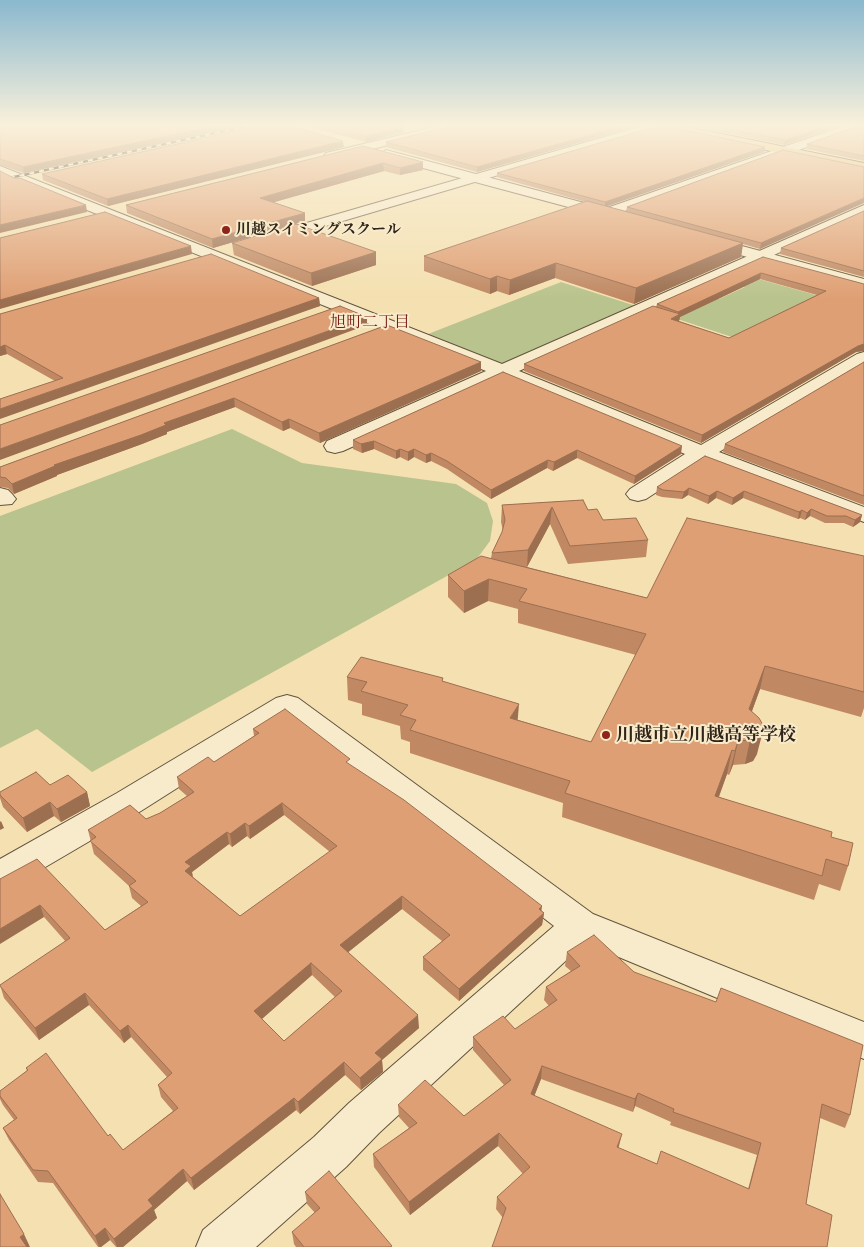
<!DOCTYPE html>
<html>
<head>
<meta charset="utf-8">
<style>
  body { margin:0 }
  canvas { display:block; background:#f4e0b0 }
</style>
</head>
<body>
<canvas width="864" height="1247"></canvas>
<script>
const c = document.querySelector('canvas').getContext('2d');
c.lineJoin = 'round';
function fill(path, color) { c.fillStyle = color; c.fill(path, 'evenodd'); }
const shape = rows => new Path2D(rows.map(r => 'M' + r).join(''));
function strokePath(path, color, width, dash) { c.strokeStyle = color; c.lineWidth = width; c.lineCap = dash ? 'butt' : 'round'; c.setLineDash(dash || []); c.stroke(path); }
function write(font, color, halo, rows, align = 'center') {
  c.font = font + ' "Old Standard TT","Noto Serif JP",serif'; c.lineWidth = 4; c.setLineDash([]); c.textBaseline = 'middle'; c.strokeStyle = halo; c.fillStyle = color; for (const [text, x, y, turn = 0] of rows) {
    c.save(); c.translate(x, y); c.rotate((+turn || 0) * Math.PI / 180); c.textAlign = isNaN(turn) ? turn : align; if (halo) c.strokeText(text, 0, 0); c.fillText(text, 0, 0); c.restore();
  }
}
const green = shape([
  [734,272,819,296,735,338,650,310,692,291,719,299,745,287,719,279],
  [561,282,636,306,508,363,494,363,423,336],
  [232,429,302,463,456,484,487,503,493,521,490,541,476,560,92,772,37,729,0,748,0,516]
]);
const minor = shape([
  [442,125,460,125,458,127,330,160,324,156,326,153,442,125],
  [646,125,663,125,661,127,275,241,265,241,263,238,265,235,646,125],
  [847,125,863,125,861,127,796,151,789,151,611,216,601,216,599,213,601,210,847,125],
  [0,166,502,364,864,205,864,214,519,371,701,445,857,354,864,352,864,366,719,452,864,507,864,522,704,461,646,499,638,501,630,499,626,494,630,489,685,454,503,378,343,451,335,453,327,451,324,446,327,441,486,371,0,175,0,166],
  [0,488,8,490,12,494,16,499,12,504,0,505,0,488],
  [287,695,298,698,593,914,864,1022,864,1059,585,943,379,1133,346,1167,256,1247,196,1247,203,1230,314,1137,349,1103,554,926,286,719,141,811,13,886,0,890,0,859,117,793,276,698,287,695]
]);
const tertiary = shape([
  [386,150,618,212,620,215,618,218,613,219,382,157,380,154,386,150],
  [705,236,864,279,864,289,700,244,697,241,700,238,705,236]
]);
const trunk = shape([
  [657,125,678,125,864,163,864,171,663,128,657,125]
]);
const rail = shape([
  [0,180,252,125]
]);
const wall = shape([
  [0,125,246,125,24,173,0,165],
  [302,125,397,125,404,126,404,132,366,142],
  [456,125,641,125,477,172,386,147,386,142],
  [686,125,842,125,784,145],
  [864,125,864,161,806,149,807,144],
  [363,146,423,170,400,175,384,171,273,202,305,213,305,221,213,248,127,213,126,205],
  [344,147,108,206,43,180,42,174],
  [765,147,764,152,606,206,626,212,627,207,864,167,760,249,743,244,741,257,634,304,555,278,509,295,497,291,490,294,424,271,424,256,586,202,497,177,497,173],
  [864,211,864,277,780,254,781,248],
  [232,243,376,252,376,265,312,286,234,255],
  [763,257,864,284,864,351,856,352,701,443,524,371,524,364,656,307,657,304],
  [760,279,817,295,729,338,679,321,680,317],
  [319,298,320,306,55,381,7,354,0,356,0,314],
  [387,325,481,371,320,443,290,428,283,431,235,407,167,432,167,434,142,444,57,475,57,476,14,494,8,488,0,487,0,467],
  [864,362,864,505,723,452,725,444],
  [503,372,681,454,634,484,577,458,553,471,547,468,491,499,447,469,431,461,426,463,414,457,408,461,400,457,396,459,374,449,362,453,353,449,353,440],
  [705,456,862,515,860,522,853,527,844,523,825,523,810,516,805,520,800,518,798,519,743,498,732,505,716,498,708,504,688,495,682,499,662,497,656,495,657,487],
  [583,500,588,510,603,520,648,540,646,557,568,564,550,524,527,567,647,598,864,556,864,708,861,717,760,689,752,711,757,754,753,761,745,764,733,765,729,775,727,774,719,797,831,837,848,866,840,891,819,884,814,900,562,817,563,803,410,753,410,742,401,739,400,726,362,715,362,704,348,700,347,677,443,681,518,720,591,742,636,655,518,623,518,609,488,601,464,613,448,597,448,575,491,558,492,553,503,531,501,522,502,505],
  [253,729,350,765,544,913,542,925,459,1001,423,970,423,957,442,941,402,909,348,952,419,1028,382,1060,383,1072,361,1090,345,1075,300,1114,296,1110,194,1190,187,1181,154,1210,157,1218,123,1247,116,1247,110,1240,101,1247,98,1247,53,1183,38,1182,9,1140,3,1128,14,1120,3,1105,0,1099,0,1091,27,1071,26,1068,108,1136,123,1150,173,1111,161,1097,158,1085,167,1077,131,1037,124,1043,89,1005,39,1040,4,998,0,985,66,942,44,917,0,879,105,930,141,906,132,898,129,886,94,854,88,830,146,819,160,813,187,796,179,789,177,777,214,762,254,736],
  [284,815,330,852,240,916,193,877,192,872,229,844,232,847,247,836,250,839],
  [312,975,335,997,284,1041,262,1019],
  [50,785,87,792,90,806,61,822,54,816,27,832,3,807,0,798,0,792],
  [567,952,634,972,850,1115,845,1128,820,1118,806,1204,503,1218,496,1209,497,1197,523,1174,498,1146,410,1215,374,1167,373,1154,409,1128,399,1117,398,1105,464,1116,504,1085,473,1050,473,1037,515,1029,549,1006,544,1000,546,987,571,971,565,966],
  [541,1079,633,1112,635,1106,671,1122,670,1125,757,1155,748,1189,657,1164,619,1148,534,1096],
  [305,1192,392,1247,296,1247,294,1244,292,1232,315,1213,307,1204]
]);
const shadedWall = shape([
  [218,125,246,125,24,173,23,167],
  [625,125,641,125,477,172,477,167],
  [830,125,842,125,784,145,785,140],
  [404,126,404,132,366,142,366,136],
  [343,141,344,147,108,206,107,199],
  [765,147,764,152,605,207,605,202],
  [423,162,423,170,400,175,400,168],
  [383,163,384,171,261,206,260,198],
  [864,198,864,203,760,249,761,243],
  [86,205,87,212,0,233,0,225],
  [305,213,305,221,213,248,212,239],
  [743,243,741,257,634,304,636,288],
  [191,246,192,254,0,309,0,300],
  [376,252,376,265,312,286,311,273],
  [556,263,555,278,509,295,510,280],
  [761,273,760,279,680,317,679,321,670,326,671,319,678,316,678,312],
  [497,276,497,291,490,294,490,279],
  [319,298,320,306,0,419,0,409],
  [367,317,367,325,0,460,0,449],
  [864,344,864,351,856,352,701,443,702,435,858,346],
  [5,345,7,354,0,356,0,347],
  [481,362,481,371,320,443,319,433],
  [234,398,235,407,167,432,167,434,142,444,57,475,57,476,14,494,12,484,54,465,164,423],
  [289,419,290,428,283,431,282,422],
  [374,441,374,449,362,453,361,444],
  [682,446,681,454,634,484,635,476],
  [400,449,400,457,396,459,396,451],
  [414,449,414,457,408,461,408,452],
  [577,450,577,458,553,471,554,462],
  [431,453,431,461,426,463,426,455],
  [548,460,547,468,491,499,491,490],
  [689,488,688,495,682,499,684,492],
  [717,491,716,498,708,504,709,496],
  [744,491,743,498,732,505,733,498],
  [552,507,550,524,527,567,528,550],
  [811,509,810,516,805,520,807,513],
  [802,510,800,518,798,519,799,512],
  [862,515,860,522,853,527,855,520],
  [489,579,488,601,464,613,464,591],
  [765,666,760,689,744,733,749,709],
  [519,704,517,728,510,718],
  [763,731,757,754,753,761,745,764,750,740],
  [738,741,733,765,729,775,735,751],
  [732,750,727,774,710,820,715,796],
  [87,792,90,806,61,822,57,809],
  [50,802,54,816,27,832,23,818],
  [282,803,284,815,250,839,249,826],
  [1,821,4,828,0,830,0,822],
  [245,823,247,836,232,847,230,834],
  [227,832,229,844,192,872,193,879,185,871,185,862],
  [402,896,402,909,341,958,340,945],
  [40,905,44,917,0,944,0,929],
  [542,906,541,915,544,913,542,925,459,1001,459,989],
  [311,963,312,975,256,1024,254,1011],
  [85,993,89,1005,39,1040,35,1028],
  [418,1015,419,1028,382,1060,383,1072,361,1090,360,1078,375,1053],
  [128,1025,131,1037,124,1043,120,1031],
  [344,1062,345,1075,300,1114,298,1102],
  [542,1066,541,1079,530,1107,531,1094],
  [638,1093,635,1106,633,1112,635,1099],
  [294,1098,296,1110,194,1190,191,1178],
  [499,1133,498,1146,410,1215,409,1202],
  [622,1134,619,1146,615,1160,617,1147],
  [183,1169,187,1181,154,1210,157,1218,123,1247,117,1247,114,1239,148,1200],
  [105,1228,110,1240,101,1247,99,1247,95,1236],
  [24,1234,30,1247,24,1247,20,1237]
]);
const building = shape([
  [0,125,218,125,23,167,0,159,0,125],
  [263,125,287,125,343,141,107,199,42,174,263,125],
  [324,125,397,125,404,126,366,136,324,125],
  [456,125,625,125,477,167,386,142,456,125],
  [661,125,765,147,605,202,497,173,661,125],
  [709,125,830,125,785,140,709,125],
  [861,125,864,125,864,156,807,144,861,125],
  [363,146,423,162,400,168,383,163,260,198,305,213,212,239,126,205,363,146],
  [783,150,864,167,864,198,761,243,627,207,783,150],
  [0,171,14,178,20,178,86,205,0,225,0,171],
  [587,201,743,243,636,288,556,263,510,280,497,276,490,279,424,256,587,201],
  [864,211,864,271,781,248,864,211],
  [105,212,191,246,0,300,0,238,105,212],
  [296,224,376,252,311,273,232,243,296,224],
  [211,254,319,298,0,409,0,399,63,378,5,345,0,347,0,314,211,254],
  [763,257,864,284,864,344,858,346,702,435,524,364,653,306,680,314,671,319,729,338,826,291,761,273,678,312,657,304,763,257],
  [340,306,367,317,0,449,0,425,340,306],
  [387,325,481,362,319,433,289,419,282,422,234,398,164,423,166,425,141,435,54,465,55,466,12,484,6,478,0,477,0,467,387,325],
  [864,362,864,496,725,444,864,362],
  [503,372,682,446,635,476,577,450,554,462,548,460,491,490,447,461,431,453,426,455,414,449,408,452,400,449,396,451,374,441,361,444,353,440,503,372],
  [705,456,862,515,855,520,846,516,827,516,811,509,807,513,802,510,799,512,744,491,733,498,717,491,709,496,689,488,684,492,663,490,657,487,705,456],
  [583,500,588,510,597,509,603,520,636,518,648,540,570,546,552,507,528,550,492,553,502,532,505,520,502,505,583,500],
  [687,518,864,556,864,692,765,666,749,709,759,718,763,725,763,731,759,737,750,740,738,741,735,751,732,750,715,796,832,832,831,837,853,843,848,866,826,859,822,876,565,793,570,781,410,730,416,720,400,715,408,705,361,691,367,682,347,677,361,657,443,678,442,681,519,704,510,718,591,742,646,634,519,601,527,589,489,579,464,591,448,575,481,556,647,598,687,518],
  [285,709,350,759,346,762,404,800,542,906,539,909,544,913,459,989,423,957,450,935,402,896,340,945,418,1015,375,1053,382,1059,360,1078,344,1062,298,1102,294,1098,191,1178,183,1169,148,1200,153,1206,114,1239,105,1228,95,1236,48,1171,33,1170,3,1128,17,1118,0,1096,0,1091,28,1070,26,1068,46,1053,108,1136,110,1134,123,1150,178,1108,158,1085,172,1073,128,1025,120,1031,85,993,35,1028,0,986,0,985,70,938,40,905,0,929,0,879,37,859,105,930,148,902,129,886,136,881,90,841,96,837,88,830,130,805,146,819,160,813,194,792,177,777,208,757,214,762,259,733,253,729,285,709],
  [282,803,337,846,240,916,185,871,191,866,185,862,227,832,230,834,245,823,249,826,282,803],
  [311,963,342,991,284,1041,254,1011,311,963],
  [36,772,50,785,68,775,87,792,57,809,50,802,23,818,0,795,0,792,36,772],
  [594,935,634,972,716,1002,721,988,863,1045,850,1115,822,1104,806,1204,832,1215,827,1247,492,1247,506,1208,497,1197,530,1167,499,1133,409,1202,373,1154,417,1123,398,1105,425,1080,464,1116,511,1080,473,1037,503,1016,515,1029,557,1000,546,987,580,966,567,952,594,935],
  [542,1066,635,1099,638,1093,674,1109,673,1112,761,1143,749,1189,661,1151,657,1164,617,1147,622,1134,531,1094,542,1066],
  [329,1171,392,1246,390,1247,304,1247,292,1232,320,1208,305,1192,329,1171],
  [0,1194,24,1234,20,1237,27,1247,0,1247,0,1194]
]);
const markers = [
  [226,230,5,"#8f2418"],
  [606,735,5,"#8f2418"]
];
const farPoinames = [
  ["川越スイミングスクール",236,230]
];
const farNeighbourhoodnames = [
  ["旭町二丁目",370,323]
];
const poiNames = [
  ["川越市立川越高等学校",616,735]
];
fill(green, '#b9c38d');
strokePath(minor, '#62543f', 2);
strokePath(tertiary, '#62543f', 2);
strokePath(trunk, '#312519', 2);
fill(minor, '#f8ebcc');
fill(tertiary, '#f8ebcc');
fill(trunk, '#eac078');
strokePath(rail, '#312519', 2.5);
strokePath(rail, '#f8ebcc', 2, [5]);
fill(wall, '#c08964');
fill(shadedWall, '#9c6f51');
fill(building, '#df9f74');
strokePath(building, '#9c6f51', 1);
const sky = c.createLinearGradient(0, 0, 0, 299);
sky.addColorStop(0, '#8ab8ce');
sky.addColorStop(0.42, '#faf1db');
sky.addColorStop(1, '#faf1db00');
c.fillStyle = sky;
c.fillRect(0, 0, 864, 299);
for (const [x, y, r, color] of markers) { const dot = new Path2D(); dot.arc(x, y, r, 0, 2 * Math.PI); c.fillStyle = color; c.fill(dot); strokePath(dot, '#f8ebcc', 2); }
write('bold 15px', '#312519', '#f8ebcc', farPoinames, 'left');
write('16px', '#7a1f14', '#f8ebcc', farNeighbourhoodnames);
write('bold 18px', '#312519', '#f8ebcc', poiNames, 'left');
</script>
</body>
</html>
